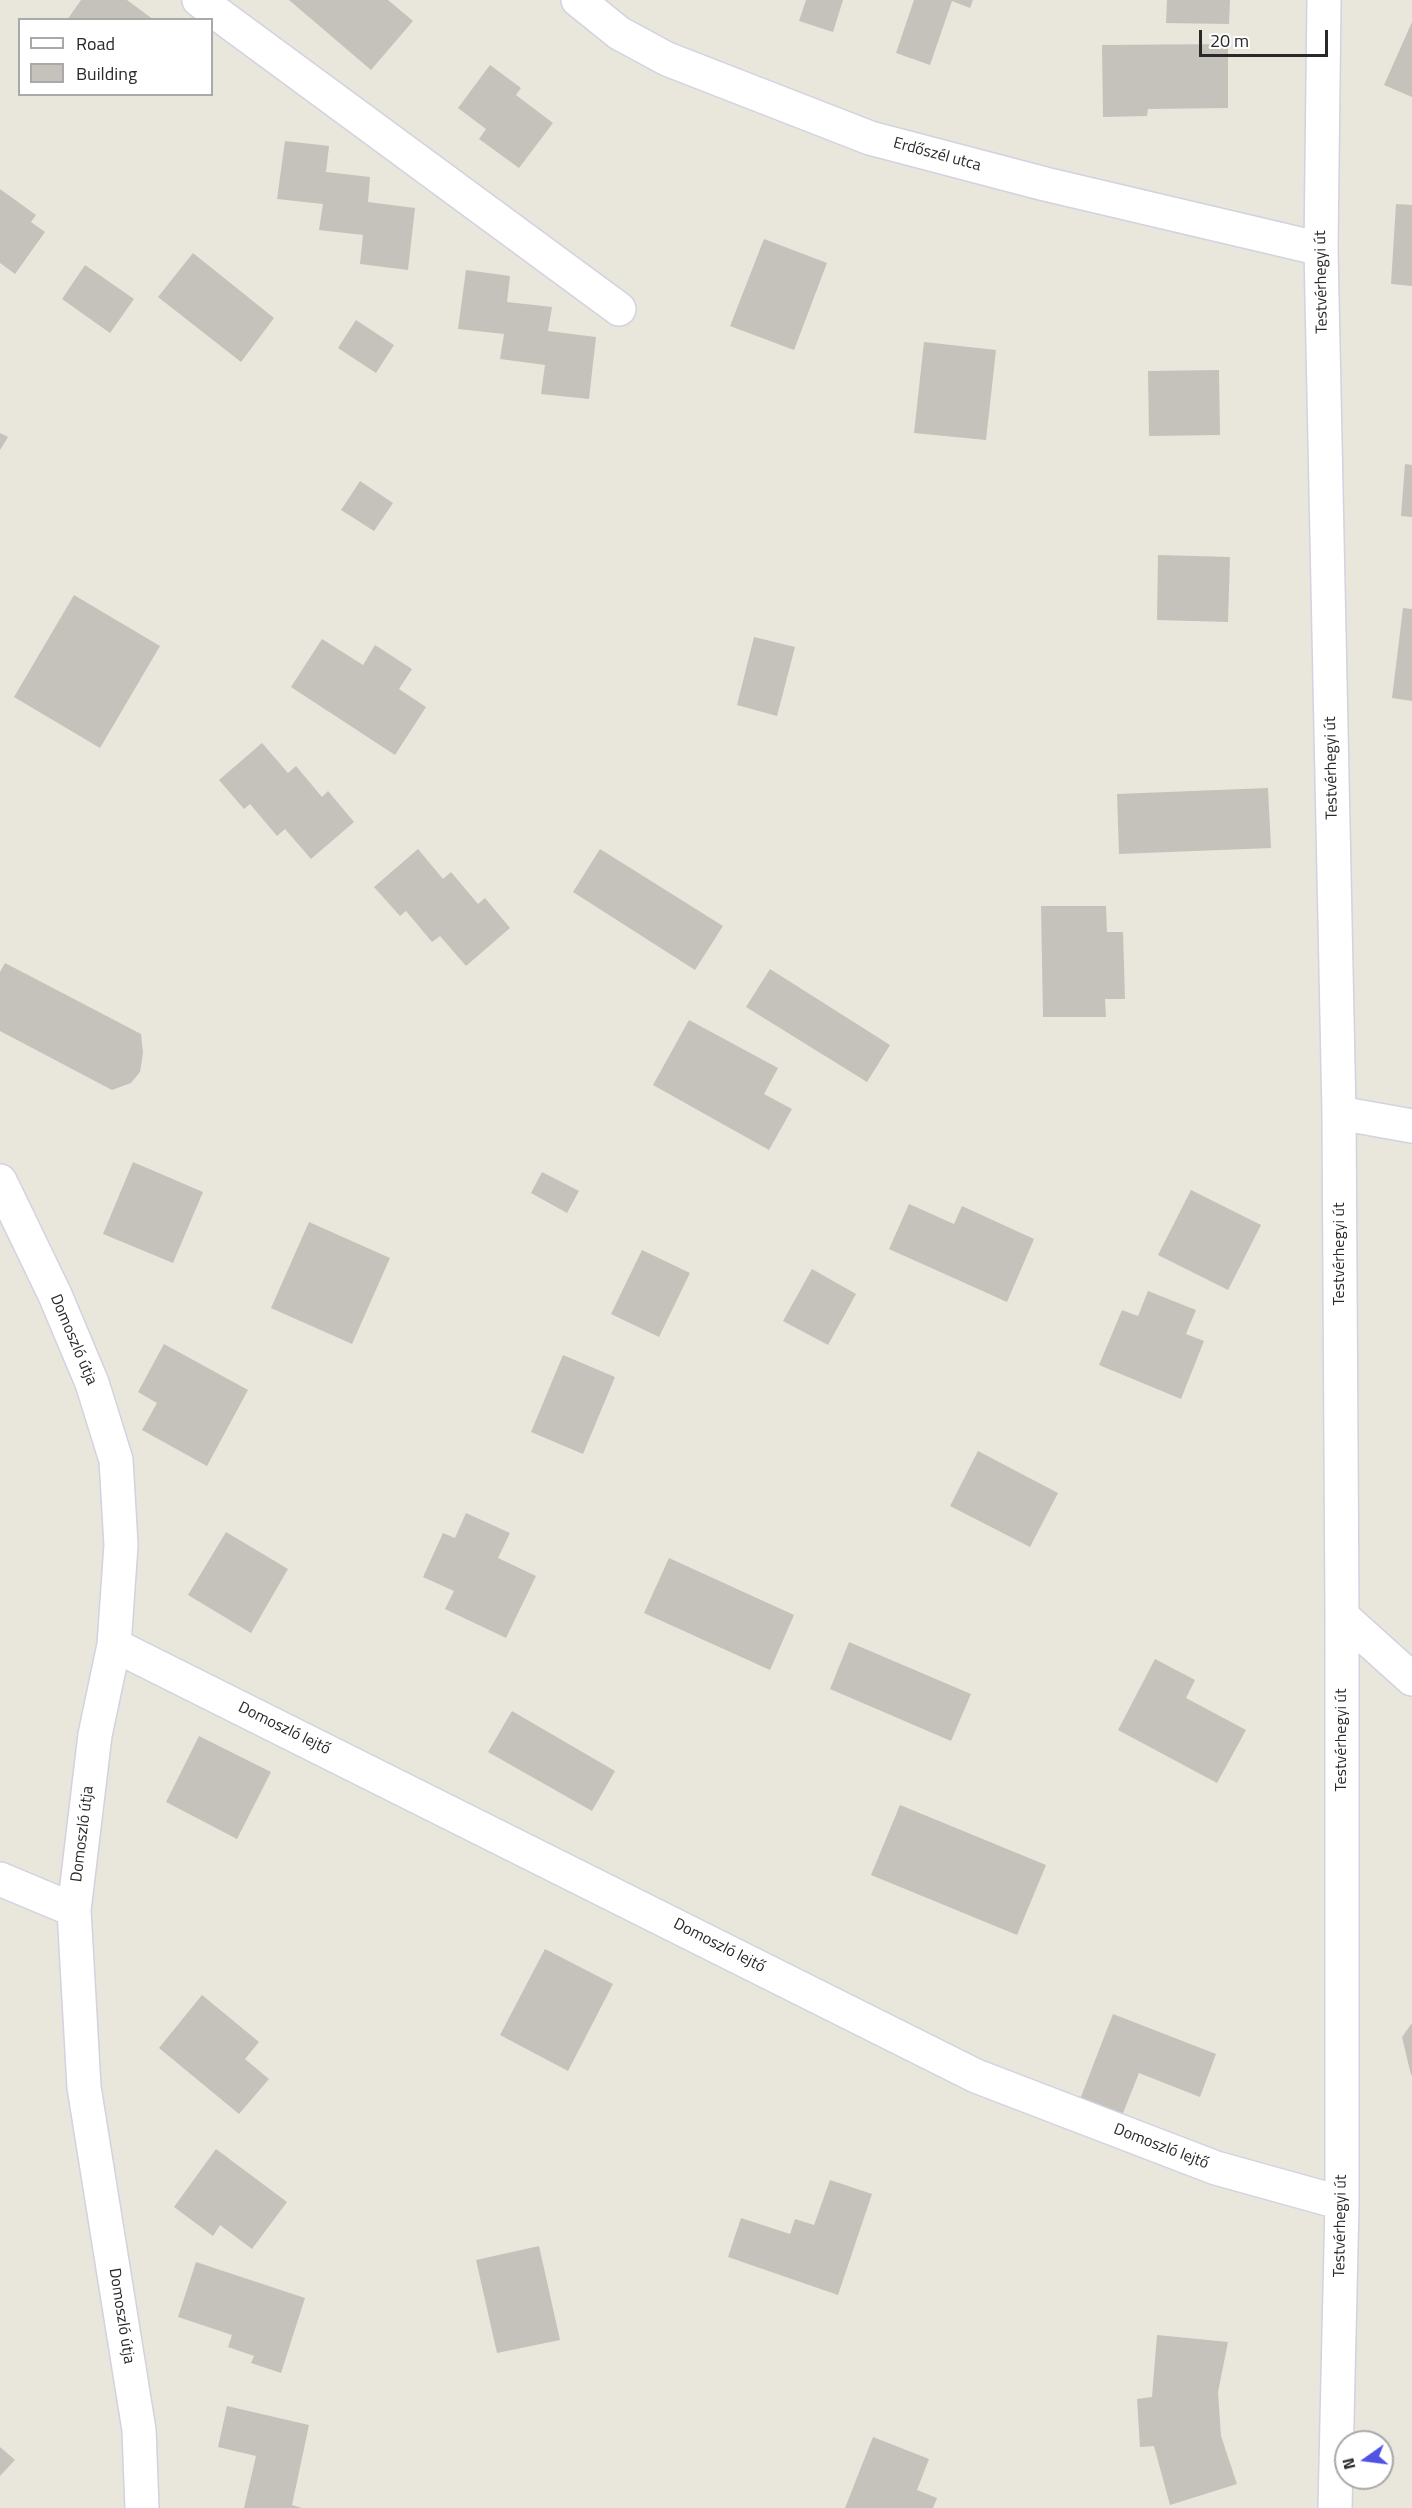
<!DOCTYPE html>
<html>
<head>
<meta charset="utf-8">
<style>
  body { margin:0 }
  #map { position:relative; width:1412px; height:2508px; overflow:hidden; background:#e9e6dc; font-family:"Titillium Web",sans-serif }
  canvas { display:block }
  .legend { position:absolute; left:18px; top:18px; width:195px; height:78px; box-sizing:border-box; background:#fff; border:2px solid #a9a9a9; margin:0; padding:8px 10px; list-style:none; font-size:18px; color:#292929 }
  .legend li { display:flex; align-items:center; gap:12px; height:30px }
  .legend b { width:30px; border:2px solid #a9a9a9 }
  .north { position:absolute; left:1334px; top:2430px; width:60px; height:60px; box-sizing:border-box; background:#fff; border:2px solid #a9a9a9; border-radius:50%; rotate:256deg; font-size:16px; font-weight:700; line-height:24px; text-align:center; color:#292929 }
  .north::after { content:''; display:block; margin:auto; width:21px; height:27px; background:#4f52e3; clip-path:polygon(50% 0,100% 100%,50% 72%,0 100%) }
  .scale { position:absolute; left:1199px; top:30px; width:129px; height:27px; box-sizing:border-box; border:3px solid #292929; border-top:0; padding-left:8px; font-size:18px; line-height:21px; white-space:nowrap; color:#292929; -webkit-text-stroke:4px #fff; paint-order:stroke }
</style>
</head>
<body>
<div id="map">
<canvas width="1412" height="2508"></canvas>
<ul class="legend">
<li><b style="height:8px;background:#fff"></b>Road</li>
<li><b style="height:16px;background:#c5c2bc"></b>Building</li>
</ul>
<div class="north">N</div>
<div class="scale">20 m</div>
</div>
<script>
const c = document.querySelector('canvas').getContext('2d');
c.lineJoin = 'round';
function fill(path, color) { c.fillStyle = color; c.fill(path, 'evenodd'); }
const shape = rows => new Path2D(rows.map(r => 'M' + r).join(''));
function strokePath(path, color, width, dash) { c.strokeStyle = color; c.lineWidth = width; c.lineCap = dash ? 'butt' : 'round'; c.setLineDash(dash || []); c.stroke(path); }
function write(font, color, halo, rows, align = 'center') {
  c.font = font + ' "Titillium Web",sans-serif'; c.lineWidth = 5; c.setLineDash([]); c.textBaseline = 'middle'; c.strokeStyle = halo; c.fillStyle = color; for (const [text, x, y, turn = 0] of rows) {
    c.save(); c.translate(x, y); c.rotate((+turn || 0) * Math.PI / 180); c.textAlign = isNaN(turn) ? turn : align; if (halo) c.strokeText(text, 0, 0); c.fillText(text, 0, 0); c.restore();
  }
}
const building = shape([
  [81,0,127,0,154,20,67,20],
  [289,0,388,0,413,21,371,70],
  [806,0,843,0,833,32,799,21],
  [914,0,973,0,970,8,952,1,930,65,896,53],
  [1167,0,1230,0,1229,24,1166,23],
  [1412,22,1412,97,1384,85],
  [1228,44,1228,108,1148,109,1147,116,1103,117,1102,45],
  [490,65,521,88,516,95,553,123,519,168,479,139,486,129,458,108],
  [285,141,329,146,326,172,370,177,368,202,415,208,408,270,360,264,363,235,319,230,323,204,277,199],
  [0,189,36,215,31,222,45,232,15,274,0,263],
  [1396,204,1412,205,1412,286,1391,284],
  [764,239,827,263,794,350,730,326],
  [193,253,274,318,241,362,158,297],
  [85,265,134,299,110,333,62,299],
  [466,270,510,276,507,302,552,307,548,331,596,337,589,399,541,394,545,365,500,359,504,334,458,329],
  [356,320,394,345,376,373,338,348],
  [924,342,996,350,986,440,914,433],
  [1219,370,1220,435,1149,436,1148,371],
  [0,433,8,437,0,450],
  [1405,464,1412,465,1412,517,1401,516],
  [360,481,393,503,374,531,341,510],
  [1158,555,1230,557,1228,622,1157,620],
  [74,595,160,646,100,748,14,697],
  [1403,608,1412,609,1412,701,1392,698],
  [754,637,795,647,777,716,737,705],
  [322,639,363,665,375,645,412,669,399,689,426,707,395,755,291,687],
  [262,743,288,773,296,766,322,797,328,791,354,822,311,859,285,829,277,836,250,804,244,809,219,780],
  [1268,788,1271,848,1119,854,1117,794],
  [418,849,443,879,451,872,478,904,485,898,510,928,466,966,440,936,432,942,406,911,400,916,374,887],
  [600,849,723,926,695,970,573,892],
  [1041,906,1106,906,1107,932,1123,932,1125,999,1105,999,1106,1017,1043,1017],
  [5,963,141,1034,143,1053,140,1072,131,1083,112,1090,0,1031,0,972],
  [770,969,890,1045,867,1082,746,1007],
  [689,1020,778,1068,764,1094,792,1109,769,1150,653,1085],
  [133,1162,203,1192,173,1263,103,1234],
  [542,1172,579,1191,567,1213,531,1193],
  [1191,1190,1261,1225,1228,1290,1158,1255],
  [909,1204,954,1224,962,1206,1034,1239,1007,1302,889,1249],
  [309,1222,390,1258,352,1344,271,1308],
  [642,1250,690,1273,659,1337,611,1314],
  [812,1269,856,1294,828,1345,783,1321],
  [1148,1291,1196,1310,1186,1334,1204,1341,1181,1399,1099,1365,1122,1310,1138,1316],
  [164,1344,248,1390,207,1466,142,1430,157,1403,138,1392],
  [563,1355,615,1377,583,1454,531,1432],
  [978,1451,1058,1493,1030,1547,950,1506],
  [466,1513,510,1533,498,1558,536,1576,506,1638,445,1609,454,1591,423,1577,443,1533,455,1538],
  [226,1532,288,1569,251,1633,188,1595],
  [669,1558,794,1615,770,1670,644,1613],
  [849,1642,971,1694,951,1741,830,1689],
  [1155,1659,1195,1680,1186,1698,1246,1730,1217,1783,1118,1730],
  [512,1711,615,1771,592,1811,488,1752],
  [199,1736,271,1772,237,1839,166,1802],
  [900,1805,1046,1865,1017,1935,871,1875],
  [545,1949,613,1984,568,2071,500,2035],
  [202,1995,259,2042,245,2059,269,2079,239,2114,159,2048],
  [1113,2014,1216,2054,1200,2097,1139,2073,1119,2123,1077,2107],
  [1412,2023,1412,2075,1411,2075,1402,2037],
  [216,2149,287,2202,252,2249,220,2225,213,2236,174,2207],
  [830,2180,872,2194,838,2295,728,2257,741,2218,790,2234,795,2219,814,2225],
  [539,2246,560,2340,497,2353,476,2260],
  [196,2262,305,2298,281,2373,251,2363,254,2356,228,2347,232,2335,178,2317],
  [1157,2335,1228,2342,1218,2392,1221,2436,1237,2484,1170,2505,1154,2446,1140,2447,1137,2399,1152,2397],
  [227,2406,309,2425,292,2505,302,2508,244,2508,256,2456,218,2447],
  [873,2437,929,2459,917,2490,937,2498,933,2508,845,2508],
  [0,2447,15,2460,0,2476]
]);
const minor = shape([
  [199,0,619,309],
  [578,0,619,33,667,59,870,138,1045,184,1321,249],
  [1324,0,1321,249,1339,1113,1342,1616,1342,2203,1335,2508],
  [1339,1113,1412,1126],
  [0,1181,55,1295,92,1383,116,1460,121,1545,114,1645,95,1735,74,1910,84,2087,139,2430,142,2508],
  [1342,1616,1412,1679],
  [114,1645,976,2076,1216,2168,1342,2203],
  [0,1879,74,1910]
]);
const streetNames = [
  ["Erdőszél utca",937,155,15],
  ["Testvérhegyi út",1322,282,-91],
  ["Testvérhegyi út",1332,768,-91],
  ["Testvérhegyi út",1340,1254,-90],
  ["Domoszló útja",73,1340,67],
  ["Domoszló lejtő",284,1729,26],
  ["Testvérhegyi út",1342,1740,-90],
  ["Domoszló útja",83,1834,-83],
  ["Domoszló lejtő",719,1946,27],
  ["Domoszló lejtő",1161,2147,21],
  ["Testvérhegyi út",1341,2226,-89],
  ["Domoszló útja",121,2316,81]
];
fill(building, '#c5c2bc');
strokePath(minor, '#d2d2e0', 36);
strokePath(minor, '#fff', 33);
write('16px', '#292929', '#fff', streetNames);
</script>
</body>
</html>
